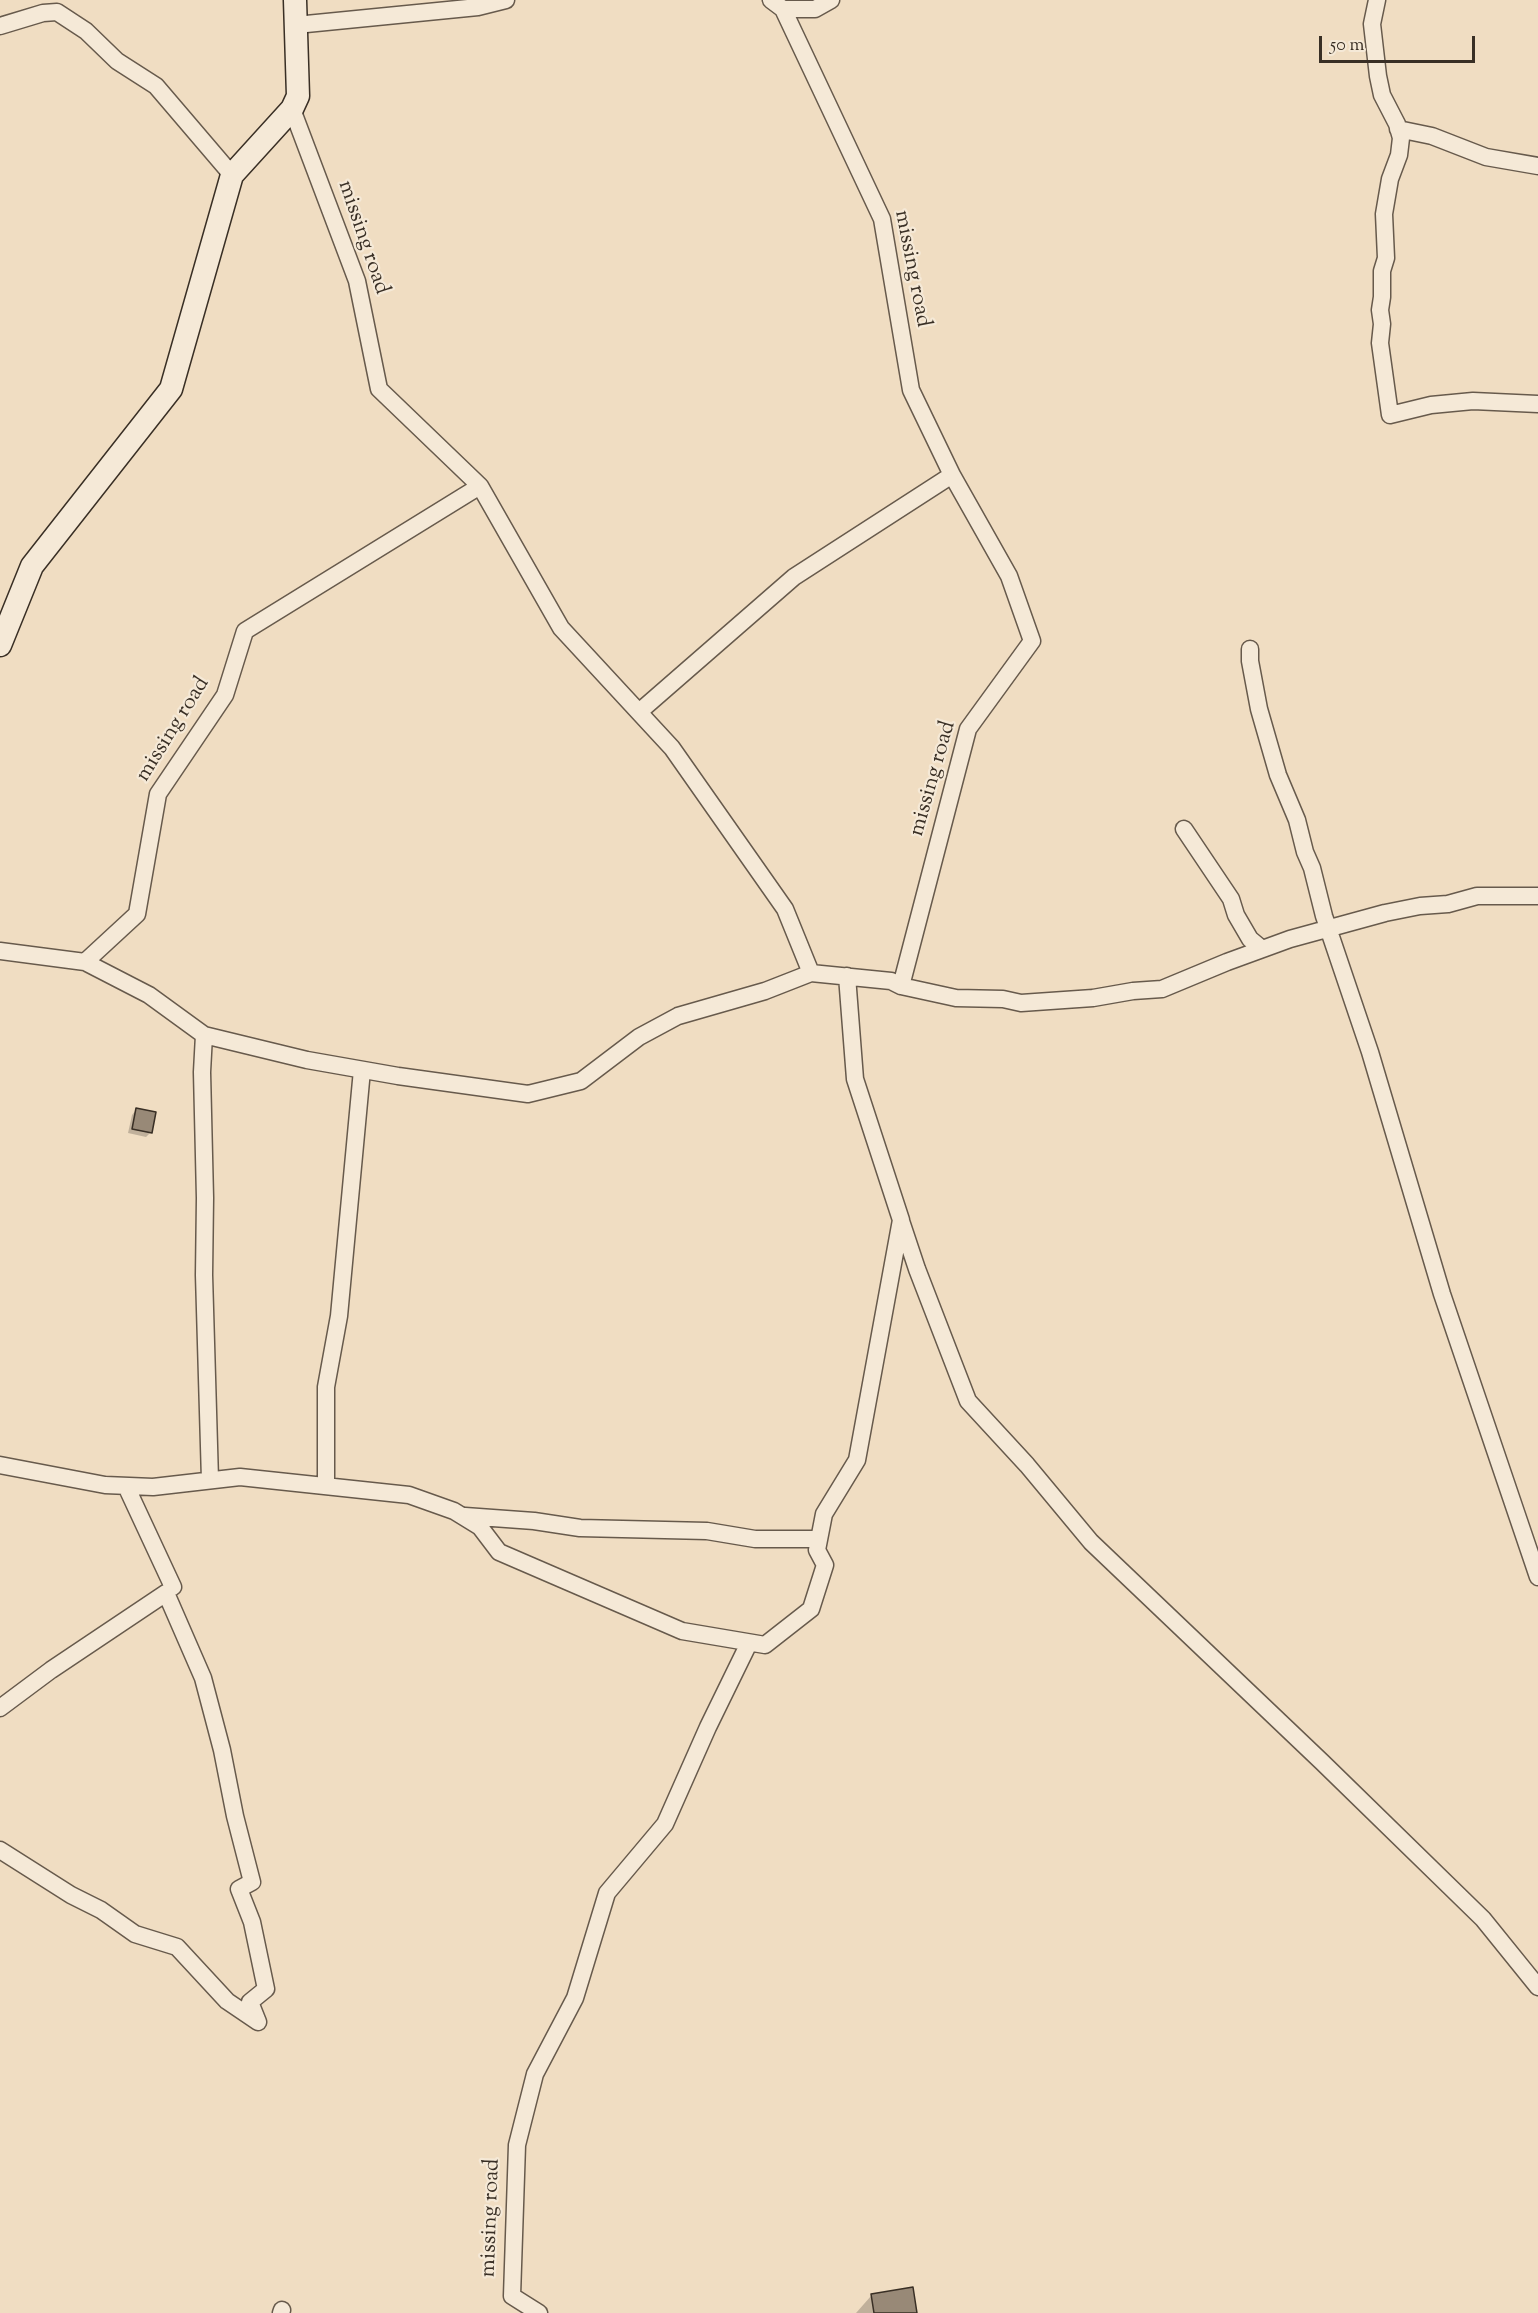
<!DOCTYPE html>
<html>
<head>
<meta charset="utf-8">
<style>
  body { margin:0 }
  #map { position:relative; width:1538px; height:2313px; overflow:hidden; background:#f0ddc2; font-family:"Sorts Mill Goudy",serif }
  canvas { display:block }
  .scale { position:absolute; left:1319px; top:36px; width:156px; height:27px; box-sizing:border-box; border:3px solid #392f25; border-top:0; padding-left:8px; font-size:18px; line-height:21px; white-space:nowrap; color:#392f25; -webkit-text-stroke:4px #f5e9d7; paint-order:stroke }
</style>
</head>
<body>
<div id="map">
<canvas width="1538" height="2313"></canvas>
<div class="scale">50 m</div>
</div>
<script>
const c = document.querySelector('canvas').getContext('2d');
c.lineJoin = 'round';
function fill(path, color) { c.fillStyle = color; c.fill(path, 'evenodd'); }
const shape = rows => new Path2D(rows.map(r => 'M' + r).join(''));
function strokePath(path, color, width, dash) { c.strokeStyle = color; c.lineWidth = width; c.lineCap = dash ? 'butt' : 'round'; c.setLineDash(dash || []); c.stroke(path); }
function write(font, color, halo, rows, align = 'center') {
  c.font = font + ' "Sorts Mill Goudy",serif'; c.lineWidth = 4.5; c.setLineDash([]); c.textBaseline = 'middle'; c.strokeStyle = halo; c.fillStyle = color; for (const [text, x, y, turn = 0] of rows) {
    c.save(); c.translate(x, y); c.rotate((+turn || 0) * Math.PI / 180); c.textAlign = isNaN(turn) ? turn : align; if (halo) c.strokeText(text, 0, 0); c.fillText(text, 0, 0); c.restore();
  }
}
const shadow = shape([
  [136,1110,151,1132,146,1137,128,1133,132,1115],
  [871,2296,915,2313,856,2313]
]);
const building = shape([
  [136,1108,156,1112,152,1133,132,1129,136,1108],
  [913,2287,917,2313,874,2313,871,2294,913,2287]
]);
const minor = shape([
  [771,0,783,9,815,9,831,0],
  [1377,0,1372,24,1378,76,1382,95,1397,124,1401,138,1399,155,1390,179,1384,214,1386,258,1382,271,1382,297,1380,310,1382,324,1380,343,1390,415,1431,405,1473,401,1538,404],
  [783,9,882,219,911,390,952,475],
  [296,25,478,7,506,0],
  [0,26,43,13,57,12,86,31,117,61,156,86,232,175],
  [1398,129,1432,136,1486,157,1538,166],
  [480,486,561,628,672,748,785,909,811,973],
  [1250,649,1250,661,1259,709,1278,775,1297,820,1305,852,1312,868,1324,916,1370,1052,1442,1294,1538,1577],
  [639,712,794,577,952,475,1009,576,1032,641,968,729,901,986],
  [1184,829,1231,899,1236,915,1250,939,1262,949],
  [0,951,85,962,149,995,204,1035,202,1072,205,1198,204,1275,210,1480],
  [85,962,137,914,158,794,225,695,245,631,480,486,379,389,357,281,292,109],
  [204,1035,307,1060,398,1076,528,1094,581,1081,639,1037,678,1016,765,991,811,973,891,981,901,986,956,998,1003,999,1021,1003,1093,998,1133,991,1162,989,1227,962,1290,939,1385,913,1420,906,1448,904,1477,896,1538,896],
  [901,1221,917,1269,968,1401,1027,1465,1091,1542,1322,1762,1483,1919,1538,1987],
  [0,1465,105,1485,153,1487,240,1477,409,1495,454,1511,480,1527,499,1552,682,1631,765,1645,811,1609,825,1565,817,1550,824,1514,857,1460,901,1220,855,1079,847,976],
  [126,1486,173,1587],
  [326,1486,326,1387,339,1316,362,1070],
  [465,1516,534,1521,580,1528,707,1531,755,1539,819,1539],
  [0,1708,51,1670,166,1593,203,1678,222,1750,235,1816,252,1882,239,1889,252,1922,266,1989,250,2002,258,2022,227,2001,177,1947,135,1934,101,1910,71,1895,0,1850],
  [281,2313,282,2310],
  [539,2313,512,2296,517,2145,535,2074,575,1998,607,1893,665,1824,708,1727,749,1643]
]);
const secondary = shape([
  [0,645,32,566,171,389,232,175,292,109,298,96,295,0]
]);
const streetNames = [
  ["missing road",362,238,71],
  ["missing road",911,269,79],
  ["missing road",174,730,-58],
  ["missing road",934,779,-74],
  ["missing road",492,2218,-88]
];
fill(shadow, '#0003');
fill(building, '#988977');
strokePath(building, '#392f25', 1.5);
strokePath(minor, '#675a4c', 19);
strokePath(secondary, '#392f25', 25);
strokePath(minor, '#f5e9d7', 16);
strokePath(secondary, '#f5e9d7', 22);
write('22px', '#392f25', '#f5e9d7', streetNames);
</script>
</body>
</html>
